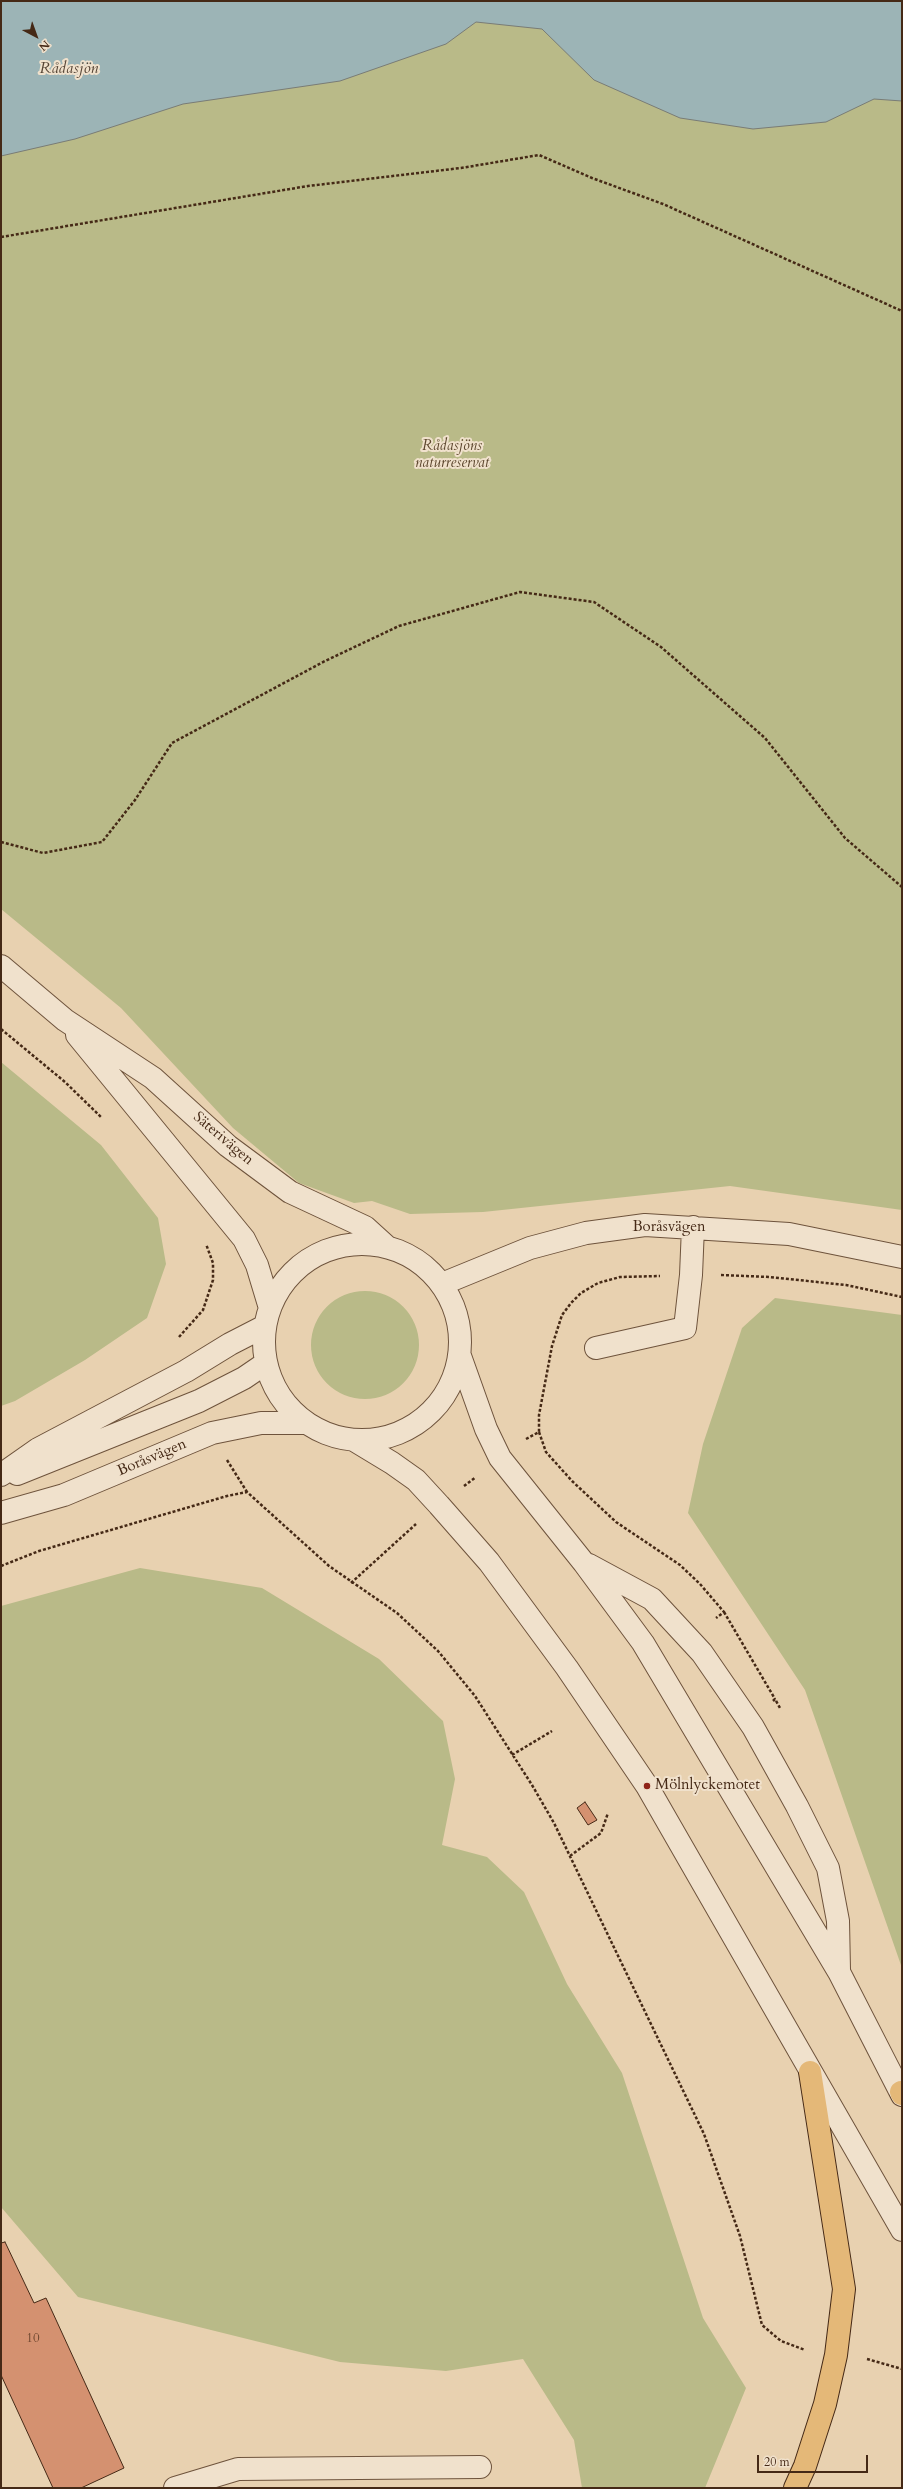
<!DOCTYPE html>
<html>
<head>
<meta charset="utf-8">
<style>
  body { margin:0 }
  #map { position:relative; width:903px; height:2489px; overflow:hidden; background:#e8d1b0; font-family:Cardo,serif }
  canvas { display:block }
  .frame { position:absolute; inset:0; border:2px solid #452916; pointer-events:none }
  .north { position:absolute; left:16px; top:16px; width:40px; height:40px; -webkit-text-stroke:3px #f0e1cc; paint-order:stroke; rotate:139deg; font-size:11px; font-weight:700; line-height:16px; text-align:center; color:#452916 }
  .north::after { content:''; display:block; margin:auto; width:14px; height:18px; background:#452916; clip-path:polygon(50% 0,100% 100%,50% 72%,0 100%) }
  .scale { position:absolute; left:757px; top:2455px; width:111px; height:18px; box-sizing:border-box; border:2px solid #452916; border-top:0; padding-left:5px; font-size:12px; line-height:14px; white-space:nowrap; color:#452916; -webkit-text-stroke:3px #f0e1cc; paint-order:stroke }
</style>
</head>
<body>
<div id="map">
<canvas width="903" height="2489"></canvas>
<div class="frame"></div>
<div class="north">N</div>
<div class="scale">20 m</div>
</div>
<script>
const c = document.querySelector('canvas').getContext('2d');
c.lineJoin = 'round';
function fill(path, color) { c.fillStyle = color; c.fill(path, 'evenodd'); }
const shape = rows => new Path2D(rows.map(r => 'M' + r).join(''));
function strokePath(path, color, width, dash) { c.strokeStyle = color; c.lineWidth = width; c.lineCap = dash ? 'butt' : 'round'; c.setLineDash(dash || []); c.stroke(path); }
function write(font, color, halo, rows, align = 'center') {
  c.font = font + ' Cardo,serif'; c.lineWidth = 4; c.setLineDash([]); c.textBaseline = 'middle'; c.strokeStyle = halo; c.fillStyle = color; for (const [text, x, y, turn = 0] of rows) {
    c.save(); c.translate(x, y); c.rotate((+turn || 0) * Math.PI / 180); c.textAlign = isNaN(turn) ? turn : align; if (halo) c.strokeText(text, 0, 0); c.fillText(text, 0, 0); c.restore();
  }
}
const green = shape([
  [1,1,902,1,902,1210,730,1186,483,1212,410,1214,372,1201,354,1203,299,1183,233,1128,121,1008,1,909],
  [1,1062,101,1145,158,1218,166,1264,147,1318,85,1360,15,1401,1,1406],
  '311 1345a54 54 0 1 1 108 0a54 54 0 1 1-108 0Z',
  [775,1298,902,1315,902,1968,805,1690,688,1513,703,1444,742,1328],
  [140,1568,262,1588,379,1659,443,1721,455,1779,442,1845,487,1857,524,1892,567,1984,622,2073,703,2318,746,2388,705,2488,582,2488,574,2440,523,2359,446,2371,340,2362,78,2297,1,2207,1,1606]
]);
const water = shape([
  [1,1,902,1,902,101,874,99,826,122,753,129,680,118,594,80,542,29,476,22,446,44,340,81,183,104,75,139,1,156,1,1]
]);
const building = shape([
  [585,1802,597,1820,588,1825,577,1808,585,1802],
  [5,2242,34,2303,46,2298,124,2468,81,2488,53,2488,1,2375,1,2243,5,2242]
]);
const path = shape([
  [1,237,308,186,461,168,539,155,592,178,663,204,902,311],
  [1,842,43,853,102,842,135,800,172,743,325,661,399,626,520,592,594,602,661,647,765,738,845,838,902,887],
  [1,1029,65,1082,101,1117],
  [721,1275,769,1277,846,1285,902,1297],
  [179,1337,203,1310,213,1280,213,1263,206,1244],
  [539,1432,546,1452,572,1481,616,1522,680,1565,700,1584,724,1612,716,1618],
  [526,1439,539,1432,539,1415,552,1346,562,1315,571,1303,581,1293,598,1283,620,1277,660,1276],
  [227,1460,247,1492],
  [464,1486,476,1477],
  [1,1566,39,1551,227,1496,247,1492,329,1566,397,1613,438,1651,475,1696,532,1785,554,1823,704,2134,740,2236,762,2325,781,2341,805,2350],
  [351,1583,416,1524],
  [724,1612,775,1699],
  [773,1701,775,1699,780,1708],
  [512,1755,552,1731],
  [570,1856,601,1833,608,1813],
  [867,2359,902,2369]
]);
const minor = shape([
  [1,966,65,1020,153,1078,228,1146,290,1192,365,1227,387,1247],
  [77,1035,244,1239,257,1265,270,1308],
  '264 1342a98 98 0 1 1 196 0a98 98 0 1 1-196 0Z',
  [442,1284,530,1248,586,1233,645,1225,789,1234,902,1257],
  [596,1348,685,1328,691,1275,693,1227],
  [460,1356,486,1429,500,1458,584,1563,643,1643,839,1972,902,2095],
  [354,1440,392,1463,416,1480,439,1505,489,1562,567,1668,647,1786,902,2230],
  [17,1474,199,1401,244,1378,266,1363],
  [1,1475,38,1449,186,1371,230,1344,265,1326],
  [1,1513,64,1495,212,1433,261,1423,306,1423],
  [589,1565,652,1599,702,1653,753,1727,797,1806,828,1868,838,1921,839,1970],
  [175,2488,238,2469,480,2467]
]);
const highway = shape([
  [901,2092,902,2094],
  [795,2488,805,2466,825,2404,836,2355,844,2289,810,2072]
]);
const markers = [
  [647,1786,4,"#8f2418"]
];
const numberNames = [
  ["10",33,2339]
];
const parkNames = [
  ["Rådasjöns",452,447],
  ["naturreservat",452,464]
];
const streetNames = [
  ["Säterivägen",223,1139,40],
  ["Boråsvägen",669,1228],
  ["Boråsvägen",152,1458,-23]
];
const poiNames = [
  ["Mölnlyckemotet",655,1786]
];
const waterNames = [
  ["Rådasjön",69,69]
];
fill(green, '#b9ba88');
fill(water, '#9cb4b6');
strokePath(water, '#797c76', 1);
fill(building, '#d49170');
strokePath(building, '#452916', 1);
strokePath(minor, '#6e533c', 24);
strokePath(highway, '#452916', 24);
strokePath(path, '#452916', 2.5, [3, 2]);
strokePath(minor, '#f0e1cc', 22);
strokePath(highway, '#e4b878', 22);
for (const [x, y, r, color] of markers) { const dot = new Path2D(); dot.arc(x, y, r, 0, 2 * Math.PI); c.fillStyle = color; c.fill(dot); strokePath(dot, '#f0e1cc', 1.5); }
write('13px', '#69432c', null, numberNames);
write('italic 15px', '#5c462d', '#f0e1cc', parkNames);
write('15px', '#452916', '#f0e1cc', streetNames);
write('15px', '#452916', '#f0e1cc', poiNames, 'left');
write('italic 16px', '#564536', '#f0e1cc', waterNames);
</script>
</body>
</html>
